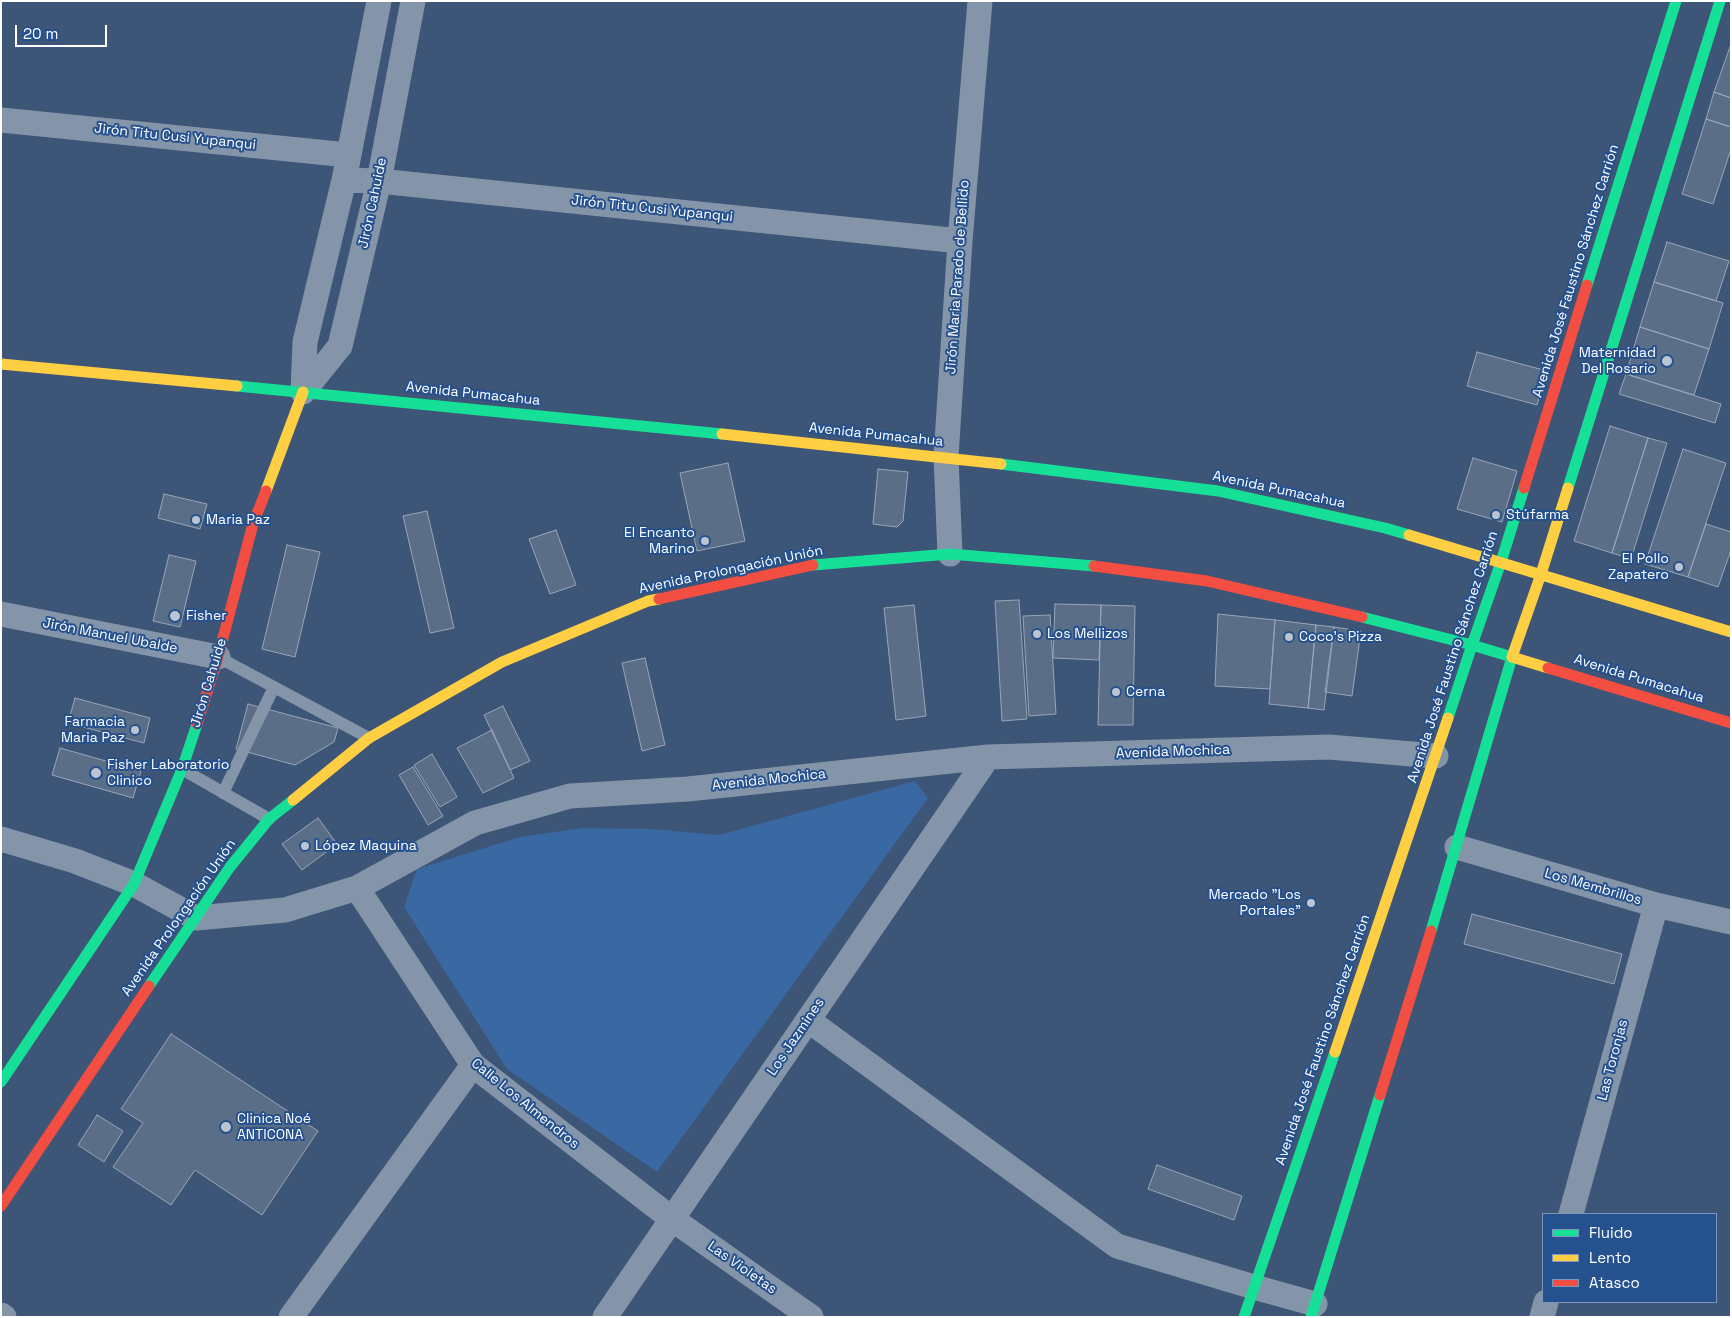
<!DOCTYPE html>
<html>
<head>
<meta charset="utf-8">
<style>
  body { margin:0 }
  #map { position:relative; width:1732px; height:1318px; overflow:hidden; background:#3d5576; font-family:"Space Grotesk",sans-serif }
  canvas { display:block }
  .frame { position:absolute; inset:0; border:2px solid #fff; pointer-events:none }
  .legend { position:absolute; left:1542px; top:1213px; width:175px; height:90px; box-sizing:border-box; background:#25518e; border:1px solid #7c97bb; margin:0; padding:6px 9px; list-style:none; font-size:15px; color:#fff }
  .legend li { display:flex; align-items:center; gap:10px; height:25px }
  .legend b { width:25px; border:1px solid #7c97bb }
  .scale { position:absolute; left:15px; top:25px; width:92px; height:22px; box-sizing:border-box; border:2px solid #fff; border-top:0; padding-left:6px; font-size:15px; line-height:18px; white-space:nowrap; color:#fff; -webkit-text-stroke:4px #25518e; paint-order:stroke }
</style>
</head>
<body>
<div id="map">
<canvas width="1732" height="1318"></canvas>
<div class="frame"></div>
<ul class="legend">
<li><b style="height:6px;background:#16e098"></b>Fluido</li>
<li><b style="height:6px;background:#ffcf43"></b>Lento</li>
<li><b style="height:6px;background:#f24e42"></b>Atasco</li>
</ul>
<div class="scale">20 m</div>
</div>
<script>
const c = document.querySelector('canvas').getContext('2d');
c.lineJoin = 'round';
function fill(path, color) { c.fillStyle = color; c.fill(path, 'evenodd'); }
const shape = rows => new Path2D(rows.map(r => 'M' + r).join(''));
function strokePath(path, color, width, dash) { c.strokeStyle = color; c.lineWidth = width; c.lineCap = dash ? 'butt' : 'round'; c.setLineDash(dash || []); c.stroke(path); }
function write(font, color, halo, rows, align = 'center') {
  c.font = font + ' "Space Grotesk",sans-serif'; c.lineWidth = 4; c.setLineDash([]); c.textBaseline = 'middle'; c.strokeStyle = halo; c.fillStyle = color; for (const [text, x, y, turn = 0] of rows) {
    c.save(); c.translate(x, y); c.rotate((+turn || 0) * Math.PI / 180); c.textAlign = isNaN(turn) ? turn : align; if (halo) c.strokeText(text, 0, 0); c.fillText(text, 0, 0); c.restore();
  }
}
const green = shape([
  [915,781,928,798,657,1172,507,1069,404,907,417,869,520,837,583,828,651,829,719,835]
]);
const building = shape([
  [1731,44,1731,98,1714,92,1731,44],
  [1714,92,1731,98,1731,127,1706,119,1714,92],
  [1706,119,1731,127,1731,149,1713,204,1682,194,1706,119],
  [1667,242,1729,261,1716,301,1654,282,1667,242],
  [1654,282,1723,303,1709,349,1640,327,1654,282],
  [1640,327,1709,349,1694,395,1626,374,1640,327],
  [1477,352,1547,371,1537,405,1467,386,1477,352],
  [1626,374,1721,404,1715,423,1619,394,1626,374],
  [1610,426,1648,438,1612,553,1574,541,1610,426],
  [1648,438,1667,443,1631,559,1612,553,1648,438],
  [1683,449,1726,463,1688,577,1645,564,1683,449],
  [1473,458,1517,471,1502,522,1457,509,1473,458],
  [728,463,745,541,697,551,680,473,728,463],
  [878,469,908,472,903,521,897,527,873,524,878,469],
  [164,494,207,504,200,529,158,518,164,494],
  [427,511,454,628,430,633,403,516,427,511],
  [1706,524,1731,532,1731,550,1718,587,1688,577,1706,524],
  [556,530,576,585,550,594,529,539,556,530],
  [287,545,320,552,295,657,262,649,287,545],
  [169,555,196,561,180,627,153,621,169,555],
  [1019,600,1027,719,1002,721,995,601,1019,600],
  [1055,604,1101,605,1099,660,1053,658,1055,604],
  [914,605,926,716,896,720,884,608,914,605],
  [1101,605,1135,606,1133,725,1098,725,1101,605],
  [1218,614,1275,620,1270,689,1215,686,1218,614],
  [1050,615,1056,714,1029,716,1023,616,1050,615],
  [1275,620,1316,625,1308,708,1269,704,1275,620],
  [1316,625,1334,627,1324,710,1308,708,1316,625],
  [1334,627,1361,631,1352,696,1325,692,1334,627],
  [645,658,665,745,642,751,622,663,645,658],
  [75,698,150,718,144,743,68,723,75,698],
  [248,704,338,728,334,742,295,765,236,749,248,704],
  [503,706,530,761,510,770,484,715,503,706],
  [492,730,514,778,483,793,457,748,492,730],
  [60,748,141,771,133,798,52,775,60,748],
  [432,754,457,797,440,807,414,765,432,754],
  [413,767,443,816,428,825,399,775,413,767],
  [318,818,337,844,302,870,282,844,318,818],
  [1472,914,1622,954,1614,984,1464,944,1472,914],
  [171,1034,318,1131,262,1215,195,1170,171,1205,113,1167,143,1123,121,1109,171,1034],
  [97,1115,123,1131,104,1162,78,1145,97,1115],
  [1157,1165,1242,1196,1234,1220,1148,1189,1157,1165]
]);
const lane = shape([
  [218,657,369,738],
  [182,769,269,819],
  [223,793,274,687]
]);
const street = shape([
  [1,120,348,155],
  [344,180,379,181,960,241],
  [303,392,340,346,379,181,413,1],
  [303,392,305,342,344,180,379,1],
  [950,554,946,457,960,241,980,1],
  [1,614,218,657],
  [1,839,75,861,134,884,196,918,285,910,357,888,475,823,570,796,688,789,988,757,1329,747,1436,756],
  [1457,847,1656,905,1731,922],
  [357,888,473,1065,672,1219,811,1317],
  [808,1020,1117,1246,1254,1287,1315,1304],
  [1571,1214,1656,905],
  [1,1315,4,1317],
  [291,1317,473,1065],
  [605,1317,988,757],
  [1542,1317,1546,1302]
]);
const fast = shape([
  [1587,285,1676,1],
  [237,386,722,434],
  [1001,464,1218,491,1385,528,1409,535],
  [1568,488,1720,1],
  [813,565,950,554,1094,566],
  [1362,617,1472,645,1501,562,1524,488],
  [1431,931,1512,657,1472,645,1448,718],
  [149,986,230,867,269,819,293,800],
  [1,1082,134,884,182,769,197,724],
  [1244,1317,1335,1052],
  [1311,1317,1380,1095]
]);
const slow = shape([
  [1,364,237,386],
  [722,434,1001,464],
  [266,491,303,392],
  [1409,535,1731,632],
  [1548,668,1512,657,1541,574,1568,488],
  [293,800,369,738,502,662,648,601,659,599],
  [1335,1052,1448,718]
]);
const jam = shape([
  [1524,488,1587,285],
  [1094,566,1207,581,1362,617],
  [659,599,813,565],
  [1548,668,1731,723],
  [197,724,218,657,253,524,266,491],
  [1380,1095,1431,931],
  [1,1206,149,986]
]);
const markers = [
  [1667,361,6,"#bbc4cf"],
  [1496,515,5,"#bbc4cf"],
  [196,520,5,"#bbc4cf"],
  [705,541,5,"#bbc4cf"],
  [1679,567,5,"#bbc4cf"],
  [175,616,6,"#bbc4cf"],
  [1037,634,5,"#bbc4cf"],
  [1289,637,5,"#bbc4cf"],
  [1116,692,5,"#bbc4cf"],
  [135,730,5,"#bbc4cf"],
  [96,773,6,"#bbc4cf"],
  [305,846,5,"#bbc4cf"],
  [1311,903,5,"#bbc4cf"],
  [226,1127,6,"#bbc4cf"]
];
const streetNames = [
  ["Jirón Titu Cusi Yupanqui",175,137,6],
  ["Jirón Cahuide",373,203,-78],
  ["Jirón Titu Cusi Yupanqui",652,209,6],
  ["Avenida José Faustino Sánchez Carrión",1576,271,-73],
  ["Jirón Maria Parado de Bellido",958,277,-86],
  ["Avenida Pumacahua",473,394,6],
  ["Avenida Pumacahua",876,435,6],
  ["Avenida Pumacahua",1279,490,12],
  ["Avenida Prolongación Unión",731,570,-12],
  ["Jirón Manuel Ubalde",110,636,11],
  ["Avenida José Faustino Sánchez Carrión",1453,657,-72],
  ["Avenida Pumacahua",1639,679,17],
  ["Jirón Cahuide",209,683,-73],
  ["Avenida Mochica",1173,752,-2],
  ["Avenida Mochica",769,780,-6],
  ["Los Membrillos",1593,887,16],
  ["Avenida Prolongación Unión",179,918,-55],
  ["Los Jazmines",796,1037,-56],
  ["Avenida José Faustino Sánchez Carrión",1323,1040,-71],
  ["Las Toronjas",1613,1060,-75],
  ["Calle Los Almendros",525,1104,39],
  ["Las Violetas",742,1268,35]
];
const poiNames = [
  ["Maternidad",1656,353,"right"],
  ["Del Rosario",1656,369,"right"],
  ["Stúfarma",1506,515],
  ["Maria Paz",206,520],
  ["El Encanto",695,533,"right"],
  ["Marino",695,549,"right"],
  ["El Pollo",1669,559,"right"],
  ["Zapatero",1669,575,"right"],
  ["Fisher",186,616],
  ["Los Mellizos",1047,634],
  ["Coco's Pizza",1299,637],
  ["Cerna",1126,692],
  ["Farmacia",125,722,"right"],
  ["Maria Paz",125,738,"right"],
  ["Fisher Laboratorio",107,765],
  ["Clinico",107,781],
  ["López Maquina",315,846],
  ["Mercado \"Los",1301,895,"right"],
  ["Portales\"",1301,911,"right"],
  ["Clinica Noé",237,1119],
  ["ANTICONA",237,1135]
];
fill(green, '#3a68a3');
fill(building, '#5b6e88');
strokePath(building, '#99a6b8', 1);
strokePath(lane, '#8495a9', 12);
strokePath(street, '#8495a9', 25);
strokePath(fast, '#16e098', 11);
strokePath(slow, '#ffcf43', 11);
strokePath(jam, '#f24e42', 11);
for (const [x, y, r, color] of markers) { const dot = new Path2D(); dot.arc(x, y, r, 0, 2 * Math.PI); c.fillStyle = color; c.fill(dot); strokePath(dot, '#25518e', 2); }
write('14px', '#fff', '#25518e', streetNames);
write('14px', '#fff', '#25518e', poiNames, 'left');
</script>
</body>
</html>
